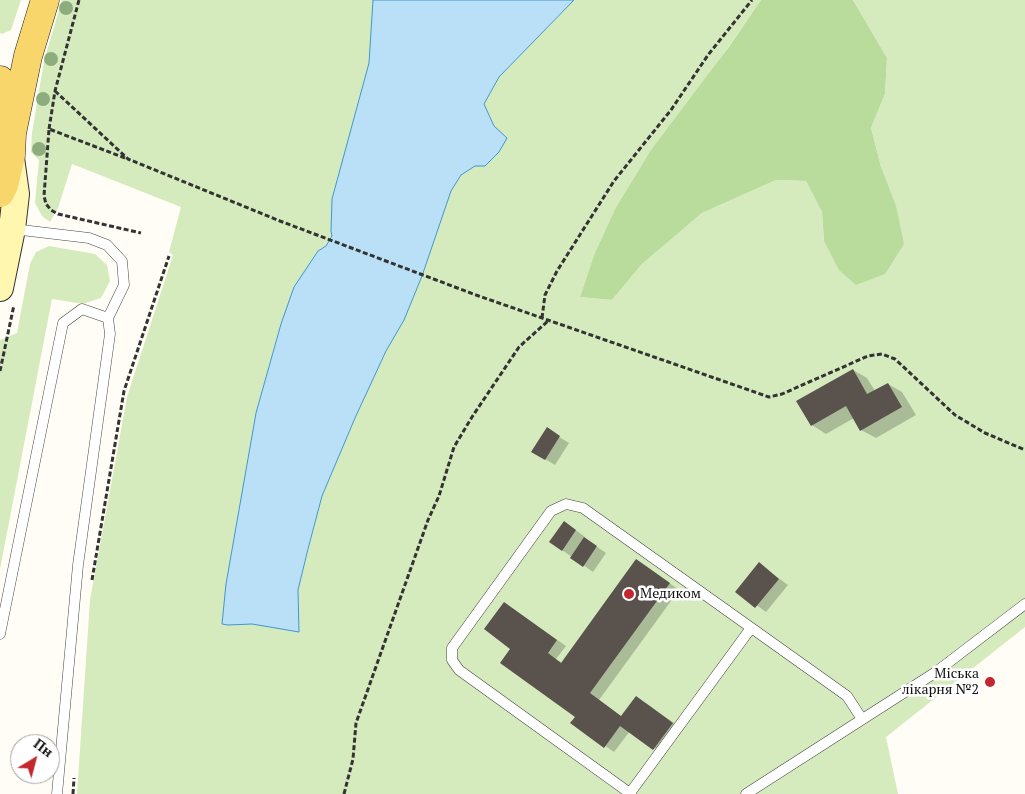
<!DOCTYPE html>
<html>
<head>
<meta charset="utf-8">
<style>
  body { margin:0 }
  #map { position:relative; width:1025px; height:794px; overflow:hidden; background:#fffdf5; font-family:"PT Serif",serif }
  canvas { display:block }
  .north { position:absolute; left:10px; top:734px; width:50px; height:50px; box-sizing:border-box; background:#fff; border:1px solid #a0a0a0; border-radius:50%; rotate:37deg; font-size:14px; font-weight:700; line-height:20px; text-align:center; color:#111 }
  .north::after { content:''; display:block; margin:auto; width:18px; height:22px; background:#c4262e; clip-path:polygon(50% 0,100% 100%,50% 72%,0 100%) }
</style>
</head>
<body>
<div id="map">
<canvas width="1025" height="794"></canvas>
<div class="north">Пн</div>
</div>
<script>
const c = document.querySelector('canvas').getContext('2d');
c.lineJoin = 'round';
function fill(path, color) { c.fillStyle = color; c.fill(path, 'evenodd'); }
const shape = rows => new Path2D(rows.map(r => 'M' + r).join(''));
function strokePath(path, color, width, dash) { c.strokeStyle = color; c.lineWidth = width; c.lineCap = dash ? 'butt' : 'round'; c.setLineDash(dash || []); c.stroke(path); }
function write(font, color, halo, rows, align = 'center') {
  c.font = font + ' "PT Serif",serif'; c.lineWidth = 5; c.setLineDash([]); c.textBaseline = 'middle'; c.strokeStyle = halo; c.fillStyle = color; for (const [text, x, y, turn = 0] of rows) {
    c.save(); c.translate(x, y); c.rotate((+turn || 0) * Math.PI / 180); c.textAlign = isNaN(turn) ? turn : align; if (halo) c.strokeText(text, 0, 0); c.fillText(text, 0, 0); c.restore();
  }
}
const green = shape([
  [0,0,21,0,11,30,2,34,0,33],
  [62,0,373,0,369,63,333,199,331,231,332,236,326,246,318,251,309,266,281,324,256,413,226,584,222,624,228,625,252,623,299,632,298,590,322,496,355,418,386,351,404,320,422,276,451,191,461,175,475,166,494,126,484,104,499,77,574,0,761,0,614,211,594,255,580,297,612,300,642,264,702,213,776,180,806,181,822,212,824,241,881,167,871,128,885,94,887,58,853,0,1025,0,1025,627,886,737,898,794,77,794,90,600,127,397,173,255,169,252,181,207,72,164,58,208,50,222,42,216,35,203,39,160,31,152,32,133,44,61],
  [49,246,95,254,107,265,110,281,101,298,83,304,52,299,0,569,0,340,17,333,30,264,36,252]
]);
const forest = shape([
  [761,0,853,0,887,58,885,94,871,128,881,167,896,206,904,244,885,274,856,285,839,270,824,241,822,212,806,181,776,180,702,213,642,264,612,300,580,297,594,255,614,211,651,150,728,48]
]);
const water = shape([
  [373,0,574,0,499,77,484,104,494,126,507,138,499,152,485,166,475,166,461,175,451,191,422,276,404,320,386,351,355,418,322,496,308,549,298,590,299,632,252,624,228,625,222,624,226,584,256,413,281,324,294,287,318,251,326,246,332,236,331,231,332,199,369,63,373,0]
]);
const shadow = shape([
  [853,370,867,378,875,391,888,384,902,392,916,415,876,438,861,430,854,418,826,434,812,425],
  [556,435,569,443,555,465,533,452],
  [573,528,585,537,584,538,606,553,593,572,562,550],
  [759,564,788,585,766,612,737,591],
  [646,566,679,590,599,700,622,717,646,703,682,729,663,754,630,731,614,752,572,723,576,717,512,648,504,603,566,646,556,659,562,663]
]);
const building = shape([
  [853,369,867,394,888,383,902,407,860,431,846,406,811,426,796,401],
  [547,427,560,436,545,460,531,452],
  [564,521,576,530,562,551,549,542],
  [584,537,597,546,583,567,570,558],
  [636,559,670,583,590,693,621,716,636,696,673,723,653,750,620,726,604,748,570,723,575,717,500,663,510,649,484,629,504,602,557,640,548,653,561,663],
  [759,562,779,579,755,608,735,592]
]);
const path = shape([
  [55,91,128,159,280,221,476,295,769,397,782,394,868,356,882,354,895,359,955,415,985,433,1025,450],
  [49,129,55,91,79,0],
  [125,158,49,129,44,196,46,204,51,210,58,214,141,233],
  [542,318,545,295,557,271,614,181,671,110,708,55,752,0],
  [0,371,14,305],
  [92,580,124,391,169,256],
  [73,794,74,778],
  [344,794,353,759,356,723,428,520,439,496,454,447,472,417,519,347,548,321]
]);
const lane = shape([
  [13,229,89,238,107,245,122,261,124,285,108,318],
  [0,634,63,323,82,309,108,318,110,334,78,565,57,794],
  [630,793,751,628],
  [631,794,459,670,452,660,452,648,551,511,566,504,583,508,847,696,862,719],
  [746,794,936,672,1025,604]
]);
const secondary = shape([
  [0,288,12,229,16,194,11,158]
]);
const primary = shape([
  [0,80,7,97,12,133,11,155,4,185,0,193],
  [12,133,28,56,45,0]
]);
const trees = [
  [66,8],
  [51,59],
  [43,99],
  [39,149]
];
const markers = [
  [629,594,6,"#c4262e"],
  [990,682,6,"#c4262e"]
];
const poiNames = [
  ["Медиком",640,594],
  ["Міська",979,674,"right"],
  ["лікарня №2",979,690,"right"]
];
fill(green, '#d5ebbd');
fill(forest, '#b9dc9c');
fill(water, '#b9e0f7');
strokePath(water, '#3f96cf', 1);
fill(shadow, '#0003');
fill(building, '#5a524d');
strokePath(lane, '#444', 11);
strokePath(secondary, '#333', 28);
strokePath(primary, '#222', 29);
strokePath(path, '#333', 3, [5, 2.5]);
strokePath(lane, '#fff', 10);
strokePath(secondary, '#fff6b0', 26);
strokePath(primary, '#f9d66b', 28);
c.fillStyle = '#8dad7f';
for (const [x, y] of trees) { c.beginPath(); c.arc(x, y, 7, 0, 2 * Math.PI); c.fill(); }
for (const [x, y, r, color] of markers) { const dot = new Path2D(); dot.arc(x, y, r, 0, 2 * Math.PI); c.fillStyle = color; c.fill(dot); strokePath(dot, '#fff', 2); }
write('14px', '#111', '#fff', poiNames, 'left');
</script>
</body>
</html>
